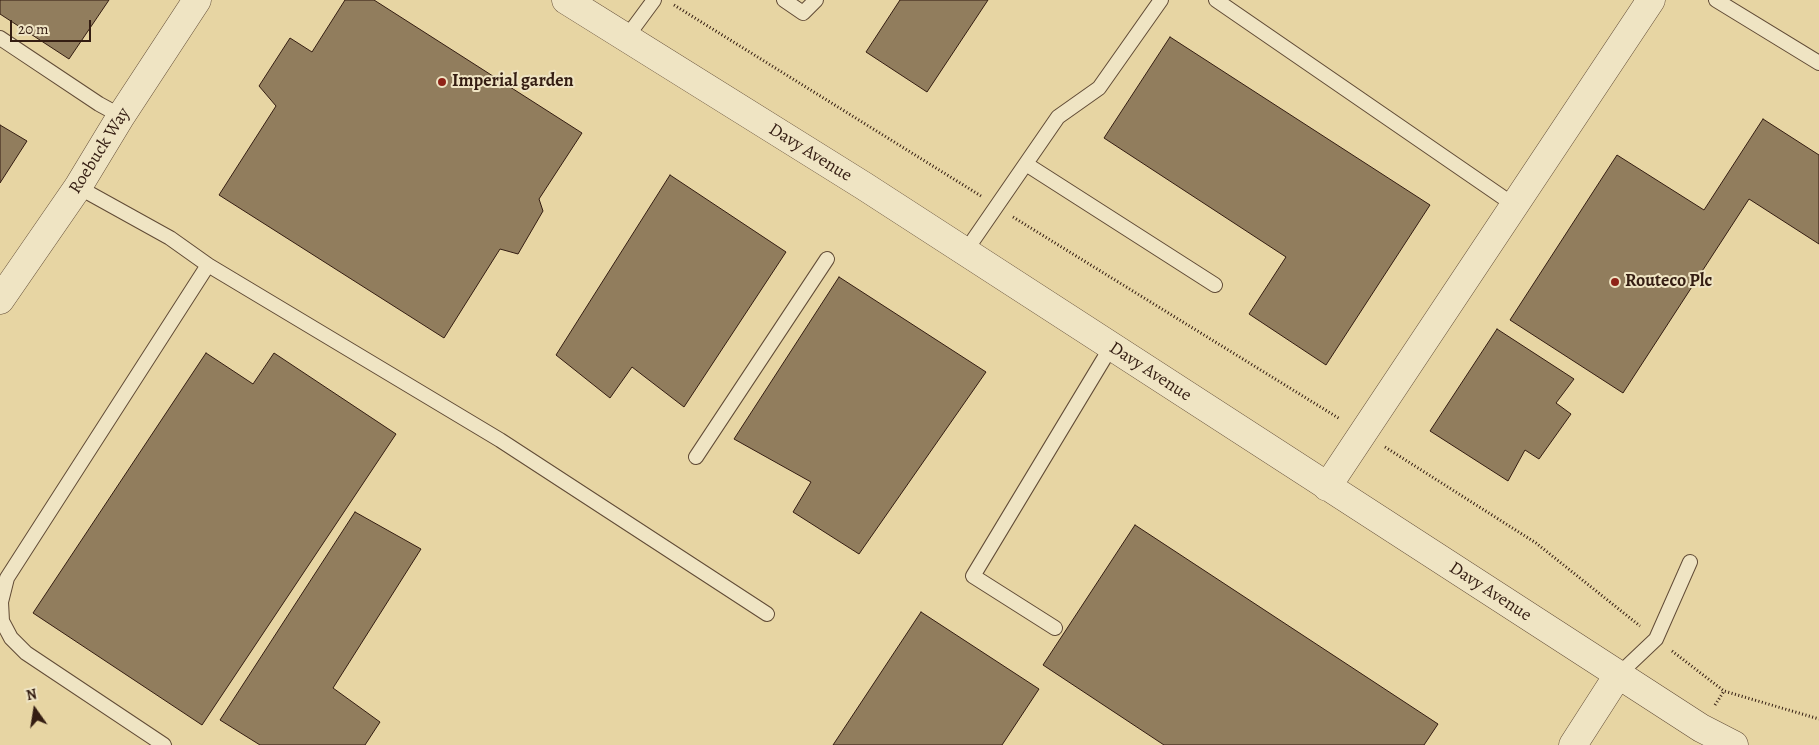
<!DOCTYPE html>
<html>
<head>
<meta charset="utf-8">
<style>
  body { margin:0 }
  #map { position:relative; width:1819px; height:745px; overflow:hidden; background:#e7d5a3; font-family:Alegreya,serif }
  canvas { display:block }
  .north { position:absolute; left:10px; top:685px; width:50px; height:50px; -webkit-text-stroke:4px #efe4c3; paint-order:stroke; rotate:347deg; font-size:14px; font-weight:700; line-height:20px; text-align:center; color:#341d12 }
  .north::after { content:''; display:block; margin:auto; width:18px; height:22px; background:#341d12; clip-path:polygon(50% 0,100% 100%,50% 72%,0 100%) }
  .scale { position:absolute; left:10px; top:20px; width:81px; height:22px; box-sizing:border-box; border:2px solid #341d12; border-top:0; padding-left:6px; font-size:15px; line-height:18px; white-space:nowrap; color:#341d12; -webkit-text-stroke:4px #efe4c3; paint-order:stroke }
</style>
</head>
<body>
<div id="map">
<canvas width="1819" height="745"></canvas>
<div class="north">N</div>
<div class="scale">20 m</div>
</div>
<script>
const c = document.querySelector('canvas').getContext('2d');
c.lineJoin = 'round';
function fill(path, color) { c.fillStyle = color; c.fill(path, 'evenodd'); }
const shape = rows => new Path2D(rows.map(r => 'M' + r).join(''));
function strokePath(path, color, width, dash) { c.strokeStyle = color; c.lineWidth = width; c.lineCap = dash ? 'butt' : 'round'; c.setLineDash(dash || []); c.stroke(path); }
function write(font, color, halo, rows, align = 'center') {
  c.font = font + ' Alegreya,serif'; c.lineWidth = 4; c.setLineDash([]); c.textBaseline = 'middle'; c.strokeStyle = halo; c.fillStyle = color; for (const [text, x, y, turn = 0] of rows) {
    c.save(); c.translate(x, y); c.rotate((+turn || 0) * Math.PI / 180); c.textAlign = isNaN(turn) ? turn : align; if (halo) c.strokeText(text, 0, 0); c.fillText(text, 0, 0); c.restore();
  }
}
const building = shape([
  [0,0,109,0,69,59,0,14,0,0],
  [345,0,374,0,582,133,539,199,543,211,518,254,500,249,444,338,219,195,276,106,259,86,290,38,312,52,345,0],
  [900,0,988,0,927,92,866,52,900,0],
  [1170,37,1430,205,1326,365,1249,314,1286,257,1104,138,1170,37],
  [1763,119,1819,155,1819,244,1749,199,1623,393,1510,320,1617,155,1704,210,1763,119],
  [0,125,27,141,0,183,0,125],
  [670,175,786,252,684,407,632,367,610,398,556,355,670,175],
  [839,277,986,372,859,554,793,512,811,482,734,439,839,277],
  [1497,329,1574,379,1556,403,1571,414,1539,459,1525,450,1508,481,1430,431,1497,329],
  [206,353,253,384,274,353,396,434,202,725,33,613,206,353],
  [355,512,421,549,333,688,380,722,365,745,260,745,220,720,355,512],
  [1135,525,1438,724,1424,745,1164,745,1043,665,1135,525],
  [921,612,1039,689,1002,745,833,745,921,612]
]);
const path = shape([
  [674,5,981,196],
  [1013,217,1340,419],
  [1385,447,1536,543,1640,626],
  [1672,651,1724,691,1819,719],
  [1715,705,1724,691]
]);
const lane = shape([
  [784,0,803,13,816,0],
  [1216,0,1514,205],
  [1716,0,1819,63],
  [0,38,99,104,121,116],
  [626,38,654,0],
  [1026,164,1215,285],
  [78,187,170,238,208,265,7,578,1,602,2,621,11,638,26,653,164,745],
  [965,252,1058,117,1099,88,1161,0],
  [208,265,500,440,767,614],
  [696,457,827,259],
  [1055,628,973,576,1111,347],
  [1618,675,1656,639,1690,562]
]);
const street = shape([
  [566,0,864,186,1701,728,1734,745],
  [0,300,78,187,121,116,197,0],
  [1327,487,1651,0],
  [1573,745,1618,675]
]);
const markers = [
  [442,82,5,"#8f2418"],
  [1615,282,5,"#8f2418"]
];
const poiNames = [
  ["Imperial garden",452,82],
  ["Routeco Plc",1625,282]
];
const streetNames = [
  ["Roebuck Way",100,151,-58],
  ["Davy Avenue",810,153,32],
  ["Davy Avenue",1150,372,33],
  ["Davy Avenue",1490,592,33]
];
fill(building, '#917d5d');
strokePath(building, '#341d12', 1);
strokePath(lane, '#614b36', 16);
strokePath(street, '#614b36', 29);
strokePath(path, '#341d12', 3, [1, 2.5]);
strokePath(lane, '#efe4c3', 14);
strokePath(street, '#efe4c3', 28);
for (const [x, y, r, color] of markers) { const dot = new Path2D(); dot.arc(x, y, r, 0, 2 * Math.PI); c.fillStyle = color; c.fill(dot); strokePath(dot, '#efe4c3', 2); }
write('bold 18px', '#341d12', '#efe4c3', poiNames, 'left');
write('18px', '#341d12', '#efe4c3', streetNames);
</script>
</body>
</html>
